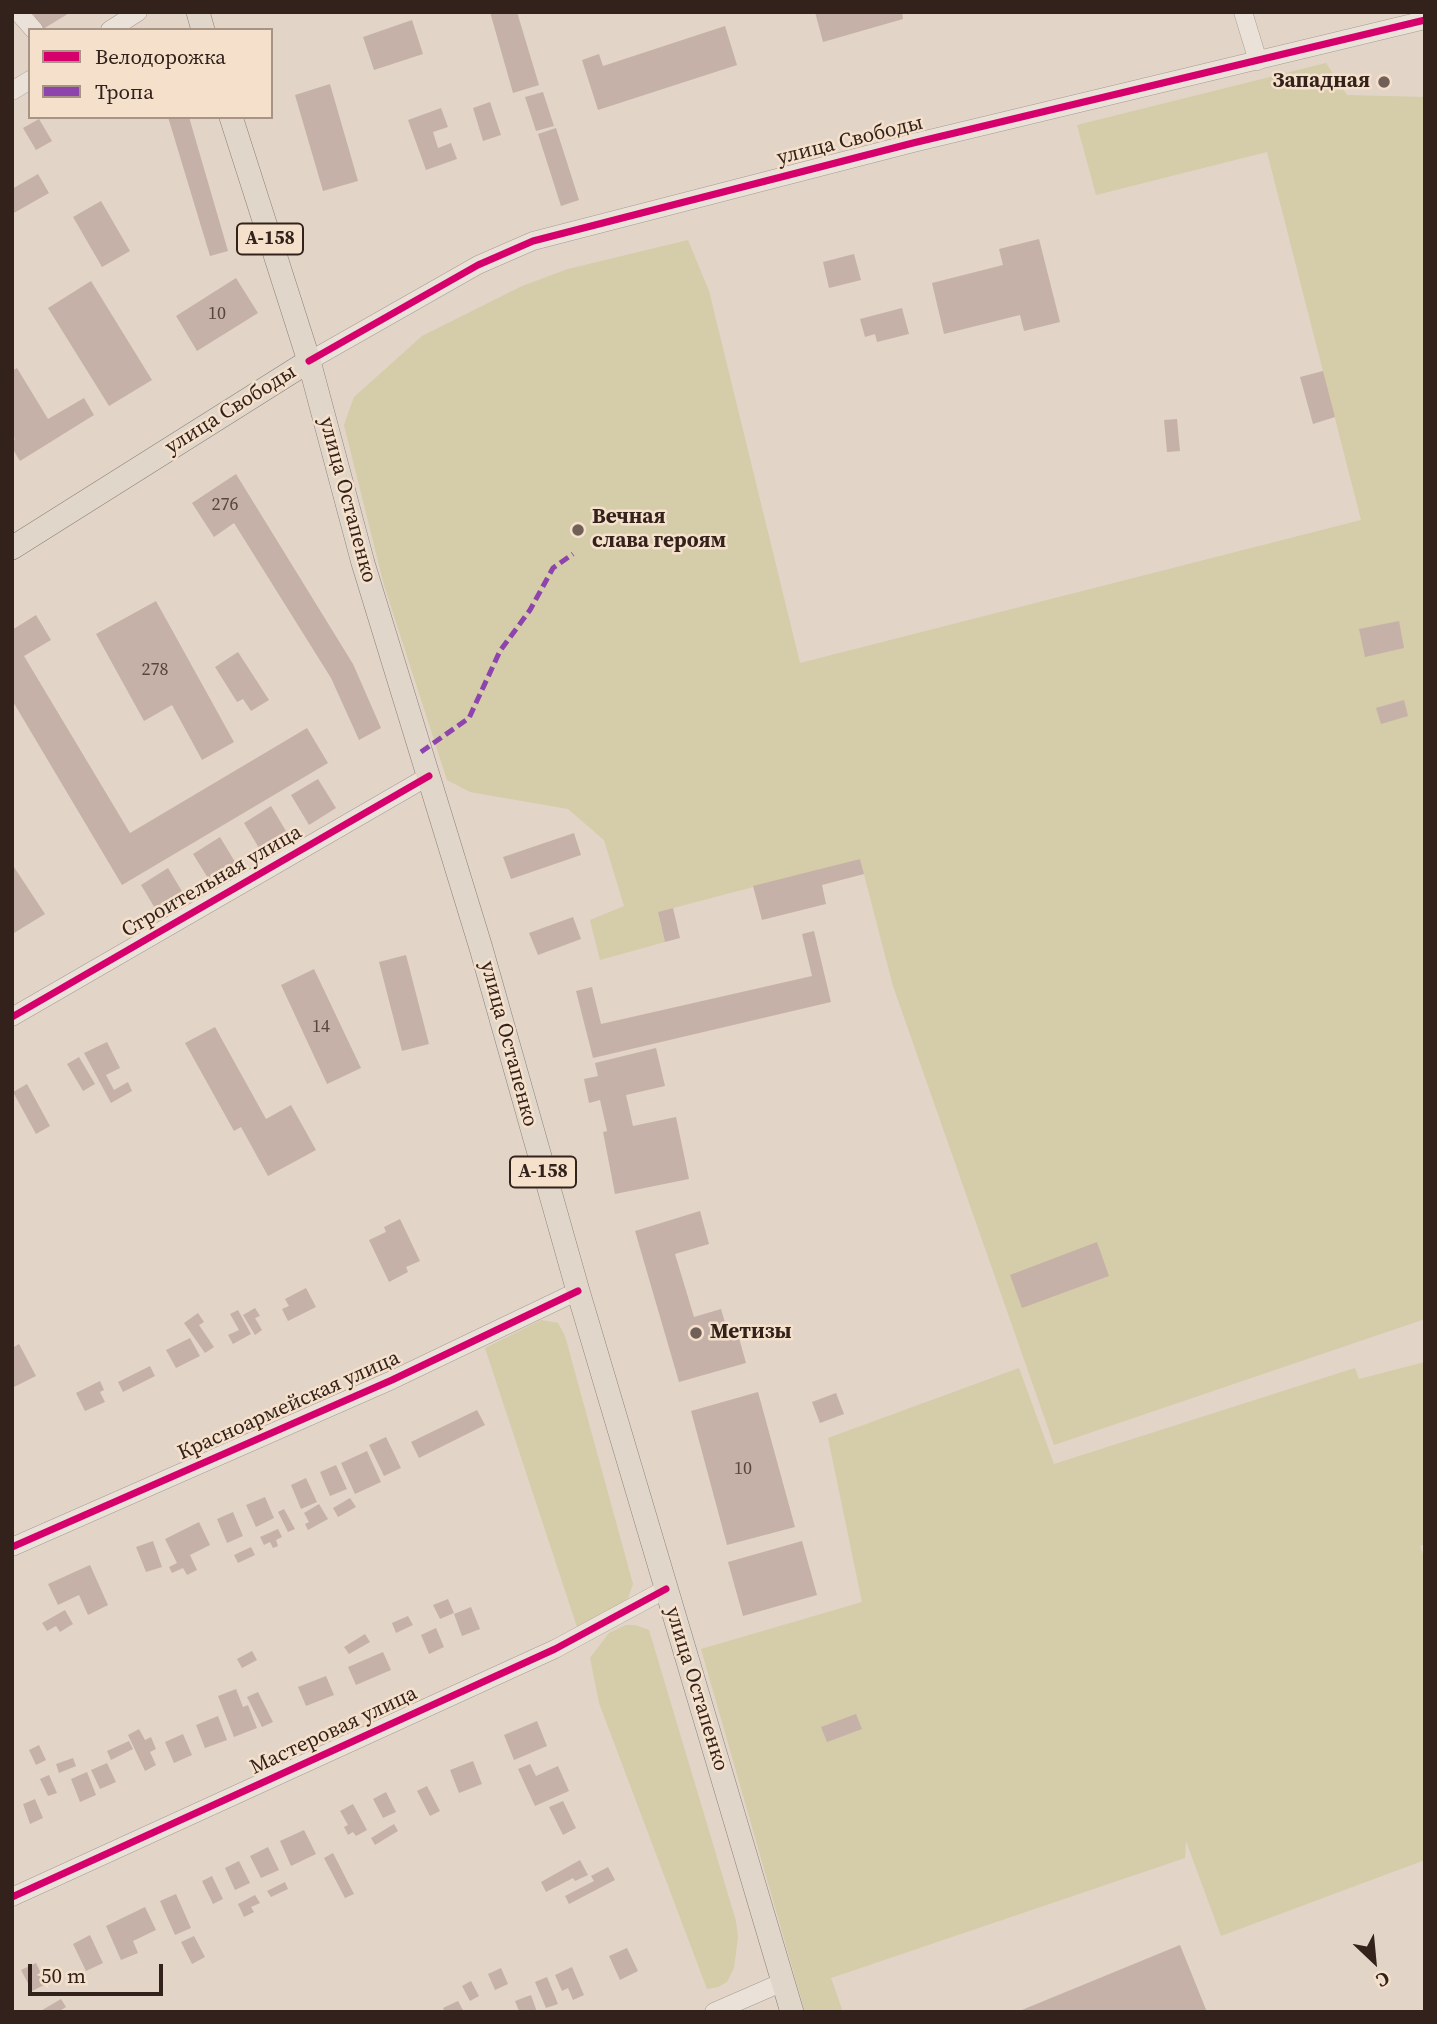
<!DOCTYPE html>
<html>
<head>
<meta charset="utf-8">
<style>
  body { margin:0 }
  #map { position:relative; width:1437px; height:2024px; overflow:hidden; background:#e2d4c7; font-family:"Source Serif 4",serif }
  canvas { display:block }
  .frame { position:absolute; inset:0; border:14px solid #33221b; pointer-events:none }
  .legend { position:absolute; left:28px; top:28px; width:245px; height:91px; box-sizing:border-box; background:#f5e0cb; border:2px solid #a79485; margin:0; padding:9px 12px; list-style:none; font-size:21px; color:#33221b }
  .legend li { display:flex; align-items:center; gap:14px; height:35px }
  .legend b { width:35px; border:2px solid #a79485 }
  .north { position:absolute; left:1339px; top:1926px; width:70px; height:70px; -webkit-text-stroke:5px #f5e0cb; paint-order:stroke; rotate:154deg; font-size:19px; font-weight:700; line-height:28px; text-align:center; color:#33221b }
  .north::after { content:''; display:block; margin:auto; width:24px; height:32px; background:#33221b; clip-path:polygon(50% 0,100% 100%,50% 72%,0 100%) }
  .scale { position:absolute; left:28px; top:1964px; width:135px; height:32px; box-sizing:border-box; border:4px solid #33221b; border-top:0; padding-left:9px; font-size:21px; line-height:24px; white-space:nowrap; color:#33221b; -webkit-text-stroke:5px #f5e0cb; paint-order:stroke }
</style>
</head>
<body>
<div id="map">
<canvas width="1437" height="2024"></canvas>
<div class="frame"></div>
<ul class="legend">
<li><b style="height:9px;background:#d6006c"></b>Велодорожка</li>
<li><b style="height:9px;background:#8e44ad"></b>Тропа</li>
</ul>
<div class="north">С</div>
<div class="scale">50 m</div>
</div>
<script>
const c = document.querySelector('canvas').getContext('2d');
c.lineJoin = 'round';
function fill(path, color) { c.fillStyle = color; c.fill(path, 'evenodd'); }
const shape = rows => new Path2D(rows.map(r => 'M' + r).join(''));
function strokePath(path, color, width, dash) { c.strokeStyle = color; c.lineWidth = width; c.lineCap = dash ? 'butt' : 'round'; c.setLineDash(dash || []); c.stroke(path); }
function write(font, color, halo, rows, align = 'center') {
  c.font = font + ' "Source Serif 4",serif'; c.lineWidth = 5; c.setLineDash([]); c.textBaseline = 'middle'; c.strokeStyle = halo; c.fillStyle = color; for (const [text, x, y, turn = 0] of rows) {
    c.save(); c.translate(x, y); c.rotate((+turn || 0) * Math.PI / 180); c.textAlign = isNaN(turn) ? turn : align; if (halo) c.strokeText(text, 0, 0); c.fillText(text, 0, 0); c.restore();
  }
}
const green = shape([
  [1326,63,1347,95,1425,97,1425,1319,1054,1445,893,986,860,859,658,912,665,942,600,960,590,920,624,906,604,840,568,809,470,792,447,780,384,585,344,425,354,397,422,336,522,286,568,269,688,240,709,291,800,663,1361,520,1267,152,1096,195,1077,125],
  [541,1320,558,1323,565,1336,633,1584,628,1598,580,1636,485,1348],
  [1425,1362,1425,1544,1420,1546,1425,1560,1425,1860,1221,1936,1186,1841,1185,1858,831,1978,843,2012,805,2012,701,1649,862,1602,828,1438,1019,1368,1054,1464,1355,1368,1359,1379],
  [626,1625,635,1625,649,1630,736,1921,738,1937,734,1968,727,1982,718,1987,707,1989,599,1703,590,1658,609,1633]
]);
const building = shape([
  [32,12,71,12,43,29],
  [490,12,517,12,539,85,513,93],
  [815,12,902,12,903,19,823,42],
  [412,20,423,54,374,70,363,37],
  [725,26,737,65,598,110,582,60,599,54,603,66],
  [330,84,358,181,323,191,295,95],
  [543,92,554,126,536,131,525,97],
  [490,102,501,135,483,141,473,108],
  [441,108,448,127,433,132,438,148,451,143,457,159,426,170,408,120],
  [168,117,189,117,228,251,210,256],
  [39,119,52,141,36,150,23,128],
  [556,128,579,200,561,206,538,134],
  [38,174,49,193,12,214,12,189],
  [101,201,130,251,102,267,73,217],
  [1039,239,1060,322,1024,331,1020,315,944,334,932,283,1003,265,999,249],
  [854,254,861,280,829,288,823,262],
  [236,278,258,313,197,351,176,316],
  [91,281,152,380,109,406,48,308],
  [902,308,909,334,877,342,875,334,865,337,860,319],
  [17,368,48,419,84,398,94,415,20,461,12,448,12,441,15,439,12,435,12,371],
  [1323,371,1335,417,1313,424,1300,377],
  [1177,419,1180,451,1167,452,1164,420],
  [236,474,353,664,381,728,359,740,331,678,234,523,214,537,192,503],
  [156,601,234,742,202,760,172,705,144,721,96,634],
  [36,615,51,640,24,656,130,833,307,728,328,763,122,885,12,700,12,630],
  [1399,621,1404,648,1365,657,1359,629],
  [238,652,269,700,251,711,243,699,237,702,215,667],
  [1404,700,1408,716,1381,724,1376,708],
  [318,779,336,808,309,825,291,795],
  [271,806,289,836,262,853,244,823],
  [574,833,581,855,511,879,503,857],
  [220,837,238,867,211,883,193,854],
  [860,859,864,874,822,885,826,904,762,920,753,886],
  [12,864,45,914,14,933,12,930],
  [168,868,186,898,159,915,141,885],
  [673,908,680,938,665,942,658,912],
  [573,917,581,939,538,955,529,933],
  [814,931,831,1002,593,1058,576,991,592,987,601,1024,812,976,802,934],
  [406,955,429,1044,402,1051,379,962],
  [314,969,361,1068,327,1084,281,985],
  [215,1027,266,1119,291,1105,316,1150,268,1176,241,1127,234,1131,185,1043],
  [107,1042,120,1068,106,1075,114,1090,128,1082,132,1091,111,1103,84,1053],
  [656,1048,665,1086,626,1095,633,1126,676,1117,689,1179,615,1194,603,1132,607,1131,600,1100,589,1103,584,1079,598,1076,595,1063],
  [79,1057,95,1084,83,1091,67,1064],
  [27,1084,50,1126,36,1134,13,1092],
  [700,1211,709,1244,675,1254,694,1317,721,1309,730,1340,739,1338,746,1363,679,1382,635,1231],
  [400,1219,420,1261,406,1267,408,1272,389,1282,369,1240,386,1232,384,1227],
  [1097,1242,1109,1276,1022,1308,1010,1275],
  [306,1288,316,1307,288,1321,282,1309,289,1306,285,1299],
  [255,1308,260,1316,255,1318,262,1330,255,1335,243,1315],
  [238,1310,251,1334,233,1344,228,1335,239,1330,230,1314],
  [198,1313,204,1322,199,1325,214,1347,205,1353,184,1323],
  [190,1338,200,1356,176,1368,166,1350],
  [19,1344,36,1376,12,1388,12,1348],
  [150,1366,155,1376,123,1392,118,1382],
  [100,1381,104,1390,100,1392,105,1402,85,1411,76,1393],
  [758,1392,795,1527,727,1545,691,1411],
  [836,1393,844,1414,820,1423,812,1402],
  [477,1410,485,1425,419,1458,411,1442],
  [386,1437,401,1468,384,1476,369,1445],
  [367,1451,381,1482,355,1494,341,1463],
  [336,1465,347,1489,330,1496,320,1472],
  [306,1478,317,1502,301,1509,291,1485],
  [265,1497,274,1518,256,1527,246,1505],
  [350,1498,356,1507,338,1517,333,1508],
  [319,1504,328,1519,308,1530,305,1524,309,1522,304,1513],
  [284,1509,295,1529,288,1532,278,1512],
  [233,1512,243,1536,227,1543,217,1519],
  [199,1522,210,1545,190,1555,197,1570,187,1575,183,1568,172,1573,169,1567,177,1563,165,1539],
  [278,1529,282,1537,276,1540,278,1546,273,1548,270,1542,264,1545,260,1537],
  [153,1541,162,1567,146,1572,136,1547],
  [802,1541,817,1595,743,1616,728,1562],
  [251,1547,255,1555,238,1563,234,1555],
  [90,1565,108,1605,88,1615,79,1595,58,1605,48,1584],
  [448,1599,454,1613,440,1619,433,1605],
  [471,1607,480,1629,462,1636,454,1614],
  [65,1610,73,1624,60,1632,56,1626,47,1631,42,1623],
  [408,1616,413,1625,396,1633,392,1623],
  [436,1628,444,1647,429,1654,421,1635],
  [365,1634,370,1642,349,1654,344,1647],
  [252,1651,257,1660,242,1668,237,1659],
  [383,1652,391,1670,356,1685,348,1667],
  [326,1676,334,1695,306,1706,298,1687],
  [236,1689,243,1707,248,1705,257,1728,234,1737,218,1696],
  [258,1692,273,1722,262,1727,247,1697],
  [856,1714,862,1729,827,1742,821,1727],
  [218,1716,227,1740,205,1748,196,1725],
  [537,1721,547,1746,514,1760,504,1735],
  [139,1729,145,1740,151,1737,156,1749,150,1752,156,1765,145,1771,128,1735],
  [183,1734,192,1755,174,1763,165,1742],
  [129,1741,133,1749,111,1760,107,1751],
  [39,1745,46,1760,36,1765,29,1750],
  [73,1758,76,1766,59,1773,56,1764],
  [473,1761,482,1784,459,1793,450,1770],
  [107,1763,116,1782,100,1789,91,1770],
  [530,1764,536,1776,558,1766,569,1791,535,1806,518,1769],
  [87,1772,96,1795,80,1802,71,1779],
  [49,1775,57,1793,48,1796,40,1779],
  [427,1786,440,1811,430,1816,417,1791],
  [386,1792,396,1812,383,1818,373,1799],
  [35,1799,43,1818,30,1824,23,1804],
  [563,1801,576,1828,563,1835,549,1807],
  [353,1804,367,1830,356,1836,353,1832,348,1835,344,1827,348,1825,340,1811],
  [394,1824,398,1831,375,1845,371,1838],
  [304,1830,316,1854,291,1866,280,1841],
  [268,1847,279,1870,261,1878,250,1856],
  [333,1853,354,1894,345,1898,324,1858],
  [580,1860,588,1875,575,1881,573,1878,546,1892,541,1882],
  [239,1861,250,1883,235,1890,225,1868],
  [608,1867,615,1880,569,1904,565,1896,594,1881,591,1876],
  [212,1876,223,1899,213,1904,202,1881],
  [285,1882,288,1889,271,1897,267,1891],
  [176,1894,191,1928,175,1935,160,1901],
  [255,1895,260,1903,251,1907,254,1912,244,1917,238,1904],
  [145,1907,156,1930,133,1941,138,1953,121,1960,106,1926],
  [90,1935,103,1963,86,1971,73,1944],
  [194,1936,205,1957,192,1964,181,1942],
  [1180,1945,1207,2012,1017,2012],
  [627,1948,638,1971,620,1980,609,1956],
  [36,1963,46,1984,32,1991,21,1970],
  [572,1967,584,1995,573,2000,568,1988,562,1991,555,1975],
  [501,1968,508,1984,495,1990,488,1974],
  [547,1977,558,2004,546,2008,535,1982],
  [471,1981,479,1996,470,2001,462,1986],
  [531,1995,537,2012,519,2011,515,2001],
  [61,1999,66,2007,58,2012,39,2012],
  [458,2001,464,2012,445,2012,443,2008]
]);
const minor = shape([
  [18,12,34,30],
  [1243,12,1258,61],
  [110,30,138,12],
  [12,91,30,80],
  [309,361,478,265,533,241,913,143,1425,20],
  [12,1017,429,776],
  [12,1547,392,1380,578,1291],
  [12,1897,555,1649,666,1589],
  [714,2012,783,1982]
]);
const major = shape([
  [198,12,203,30],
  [231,117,309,361,363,563,481,948,578,1291,792,2012],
  [12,548,309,361]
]);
const quiet = shape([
  [421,752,469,718,500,651,530,610,553,568,573,554]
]);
const cycleway = shape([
  [309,361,478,265,533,241,913,143,1425,20],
  [12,1017,429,776],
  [12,1547,392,1380,578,1291],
  [12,1897,555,1649,666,1589]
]);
const markers = [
  [1384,82,7,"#706057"],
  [578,530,7,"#706057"],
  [696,1333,7,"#706057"]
];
const numberNames = [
  ["10",217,314],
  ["276",225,505],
  ["278",155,670],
  ["14",321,1027],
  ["10",743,1469]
];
const shields = [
  [270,239,66],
  [543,1172,66]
];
const shieldNames = [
  ["А-158",270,239],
  ["А-158",543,1172]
];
const poiNames = [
  ["Западная",1370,82,"right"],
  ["Вечная",592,518],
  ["слава героям",592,542],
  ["Метизы",710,1333]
];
const streetNames = [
  ["улица Свободы",850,141,-14],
  ["улица Свободы",231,410,-32],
  ["улица Остапенко",347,500,75],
  ["Строительная улица",212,882,-30],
  ["улица Остапенко",508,1044,75],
  ["Красноармейская улица",289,1406,-24],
  ["улица Остапенко",696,1689,73],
  ["Мастеровая улица",334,1731,-25]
];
fill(green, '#d5cca9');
fill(building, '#c5b1a8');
strokePath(minor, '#a69a91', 19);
strokePath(major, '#8c8078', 24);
strokePath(minor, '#eae1d9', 18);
strokePath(major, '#e1d6ca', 23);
strokePath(quiet, '#8e44ad', 5, [10, 5]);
strokePath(cycleway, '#d6006c', 7);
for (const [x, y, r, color] of markers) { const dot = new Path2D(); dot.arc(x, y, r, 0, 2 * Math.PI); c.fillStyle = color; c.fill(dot); strokePath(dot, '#f5e0cb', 2.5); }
write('18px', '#58463e', null, numberNames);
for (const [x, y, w] of shields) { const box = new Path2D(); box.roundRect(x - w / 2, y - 15.5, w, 31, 5); c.fillStyle = '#f5e0cb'; c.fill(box); strokePath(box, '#33221b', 2); }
write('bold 19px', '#33221b', null, shieldNames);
write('bold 21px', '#33221b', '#f5e0cb', poiNames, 'left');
write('21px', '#33221b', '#f5e0cb', streetNames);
</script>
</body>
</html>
